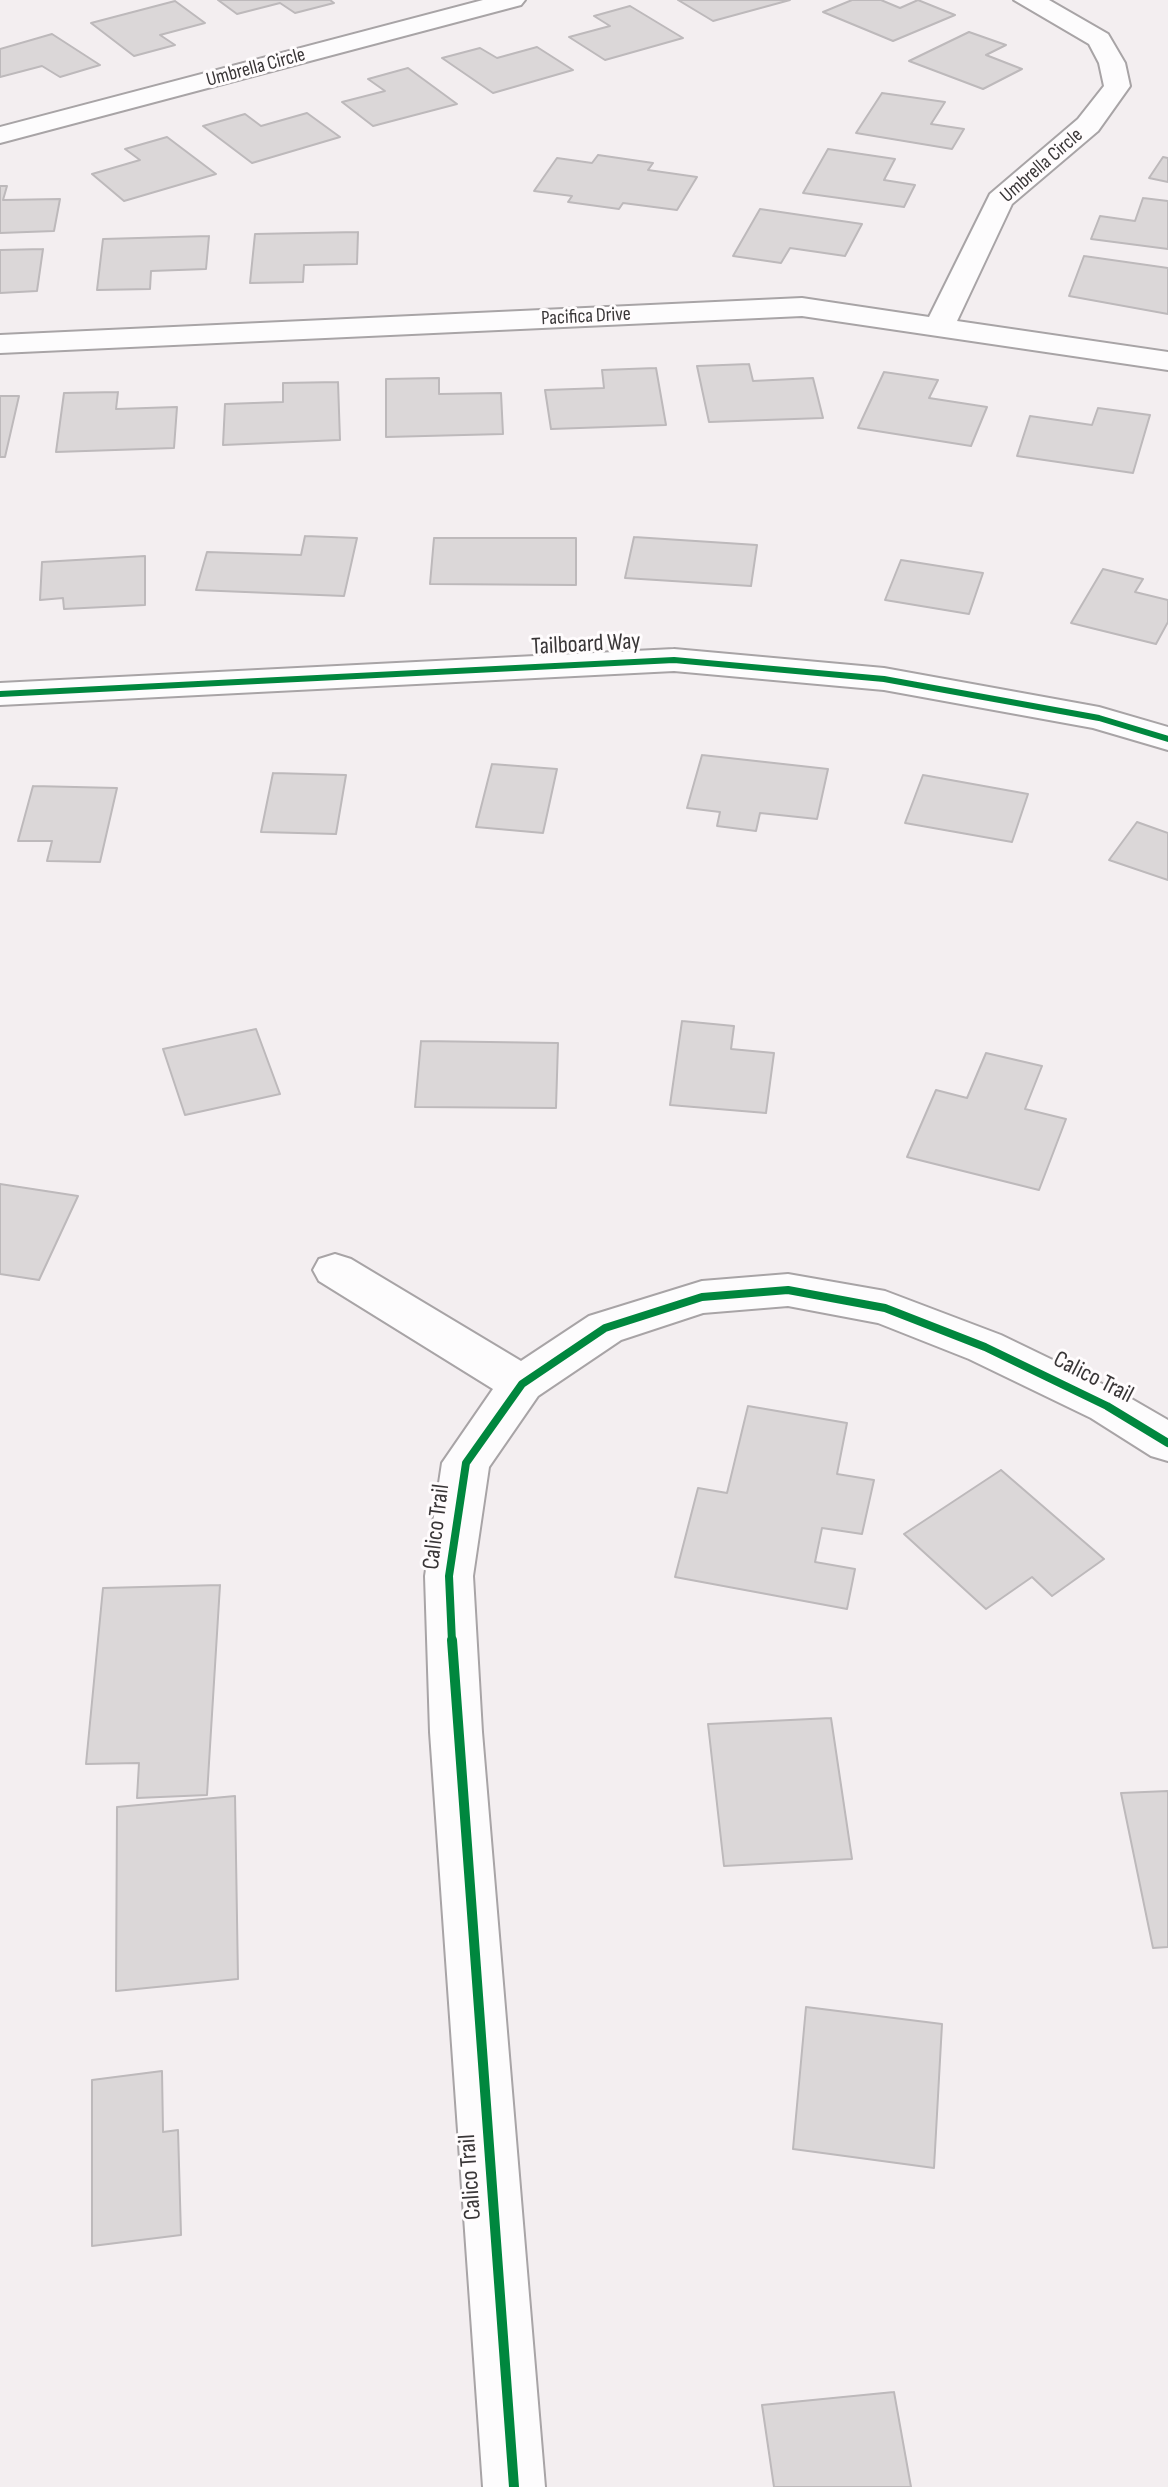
<!DOCTYPE html>
<html>
<head>
<meta charset="utf-8">
<style>
  body { margin:0 }
  canvas { display:block; background:#f3eef0 }
</style>
</head>
<body>
<canvas width="1168" height="2487"></canvas>
<script>
const c = document.querySelector('canvas').getContext('2d');
c.lineJoin = 'round';
function fill(path, color) { c.fillStyle = color; c.fill(path, 'evenodd'); }
const shape = rows => new Path2D(rows.map(r => 'M' + r).join(''));
function strokePath(path, color, width, dash) { c.strokeStyle = color; c.lineWidth = width; c.lineCap = dash ? 'butt' : 'round'; c.setLineDash(dash || []); c.stroke(path); }
function write(font, color, halo, rows, align = 'center') {
  c.font = font + ' "Sofia Sans Condensed",sans-serif'; c.lineWidth = 6; c.setLineDash([]); c.textBaseline = 'middle'; c.strokeStyle = halo; c.fillStyle = color; for (const [text, x, y, turn = 0] of rows) {
    c.save(); c.translate(x, y); c.rotate((+turn || 0) * Math.PI / 180); c.textAlign = isNaN(turn) ? turn : align; if (halo) c.strokeText(text, 0, 0); c.fillText(text, 0, 0); c.restore();
  }
}
const building = shape([
  [218,0,330,0,334,3,295,13,280,3,237,14,218,0],
  [678,0,790,0,713,21,678,0],
  [852,0,881,0,900,8,918,0,955,15,893,41,823,12,852,0],
  [175,1,205,23,160,35,175,45,134,56,91,23,175,1],
  [630,6,683,38,605,60,569,37,610,26,594,16,630,6],
  [969,32,1006,45,986,55,1022,69,983,89,909,61,969,32],
  [52,34,100,65,60,77,42,66,0,77,0,49,52,34],
  [537,47,573,70,493,93,442,58,480,48,497,58,537,47],
  [408,68,457,104,373,126,342,102,385,91,368,79,408,68],
  [882,93,945,102,931,124,964,129,952,149,856,133,882,93],
  [307,113,340,137,252,163,203,126,245,114,261,126,307,113],
  [167,137,216,174,124,201,92,174,140,160,125,149,167,137],
  [828,149,895,159,884,180,915,185,904,207,803,193,828,149],
  [598,155,653,163,648,170,697,177,677,210,623,203,619,209,568,202,572,196,534,191,557,158,592,163,598,155],
  [1163,157,1168,158,1168,182,1149,178,1163,157],
  [0,186,7,186,3,200,60,199,54,231,0,233,0,186],
  [1143,198,1168,201,1168,249,1091,239,1100,216,1135,221,1143,198],
  [760,209,862,224,845,256,790,248,781,263,733,256,760,209],
  [358,232,357,264,304,265,303,282,250,283,255,234,358,232],
  [209,236,206,269,151,271,150,289,97,290,103,239,209,236],
  [43,249,37,291,0,293,0,250,43,249],
  [1084,256,1168,268,1168,314,1069,296,1084,256],
  [749,364,753,381,813,378,823,418,709,422,697,366,749,364],
  [656,368,666,425,551,429,545,390,604,388,602,370,656,368],
  [884,372,938,380,929,398,987,407,971,446,858,428,884,372],
  [439,378,439,394,501,393,503,434,386,437,386,379,439,378],
  [338,382,340,440,223,445,225,404,283,402,283,383,338,382],
  [118,392,116,409,177,407,174,448,56,452,64,393,118,392],
  [0,396,19,396,5,457,0,457,0,396],
  [1098,408,1150,415,1133,473,1017,456,1030,416,1092,425,1098,408],
  [305,536,357,538,344,596,196,590,207,552,301,555,305,536],
  [634,537,757,545,751,586,625,578,634,537],
  [434,538,576,538,576,585,430,584,434,538],
  [145,556,145,605,64,609,63,598,40,600,42,562,145,556],
  [901,560,983,573,969,614,885,600,901,560],
  [1103,569,1143,579,1135,592,1168,600,1168,622,1156,644,1071,623,1103,569],
  [702,755,828,769,817,819,760,813,756,831,717,826,720,812,687,808,702,755],
  [492,764,557,769,543,833,476,827,492,764],
  [273,773,346,775,336,834,261,832,273,773],
  [923,775,1028,794,1012,842,905,823,923,775],
  [33,786,117,788,100,862,47,861,52,841,18,841,33,786],
  [1137,822,1168,833,1168,880,1109,860,1137,822],
  [682,1021,734,1026,731,1049,774,1053,766,1113,670,1105,682,1021],
  [256,1029,280,1094,185,1115,163,1049,256,1029],
  [421,1041,558,1043,556,1108,415,1107,421,1041],
  [986,1053,1042,1066,1025,1109,1066,1119,1039,1190,907,1157,936,1090,967,1098,986,1053],
  [0,1184,78,1196,39,1280,0,1274,0,1184],
  [748,1406,847,1423,837,1474,874,1480,862,1534,822,1528,815,1562,855,1569,847,1609,675,1577,698,1488,727,1493,748,1406],
  [1001,1470,1104,1559,1052,1596,1032,1577,986,1609,904,1534,1001,1470],
  [220,1585,207,1795,137,1798,139,1763,86,1764,103,1588,220,1585],
  [831,1718,852,1859,724,1866,708,1724,831,1718],
  [1168,1791,1168,1947,1153,1948,1121,1793,1168,1791],
  [235,1796,238,1979,116,1991,117,1807,235,1796],
  [806,2007,942,2024,934,2168,793,2149,806,2007],
  [162,2071,163,2132,178,2130,181,2235,92,2246,92,2080,162,2071],
  [894,2392,911,2487,774,2487,762,2405,894,2392]
]);
const street = shape([
  [483,0,525,0,521,5,0,143,0,127,483,0],
  [1014,0,1049,0,1108,34,1125,63,1130,86,1098,131,1012,204,957,321,1168,352,1168,370,802,316,0,353,0,335,802,298,929,317,990,194,1078,119,1104,86,1099,63,1089,44,1014,0],
  [674,649,884,668,1099,707,1168,727,1168,750,1093,728,884,690,674,671,0,705,0,683,674,649],
  [335,1254,351,1259,521,1361,589,1316,702,1281,788,1274,885,1291,1001,1335,1123,1394,1168,1420,1168,1461,1151,1456,1091,1418,969,1359,878,1323,788,1306,703,1313,621,1340,538,1396,489,1467,473,1576,482,1732,545,2487,483,2487,430,1732,425,1576,442,1463,493,1389,319,1281,313,1270,319,1259,335,1254]
]);
const cyclewayFar2 = shape([
  [0,694,674,660,884,679,1099,718,1168,739]
]);
const cyclewayFar1 = shape([
  [452,1642,449,1576,466,1463,522,1384,605,1328,702,1297,788,1290,885,1308,985,1347,1107,1406,1168,1443]
]);
const cycleway = shape([
  [452,1640,514,2487]
]);
const farStreetnames = [
  ["Umbrella Circle",256,68,-15],
  ["Umbrella Circle",1042,166,-41],
  ["Pacifica Drive",586,317,-3]
];
const streetNames = [
  ["Tailboard Way",586,645,-3],
  ["Calico Trail",1093,1378,27],
  ["Calico Trail",437,1527,-83],
  ["Calico Trail",471,2177,-94]
];
fill(building, '#dbd7d8');
strokePath(building, '#bdb9bb', 2);
strokePath(street, '#a8a4a6', 4);
fill(street, '#fdfcfd');
strokePath(cyclewayFar2, '#00873e', 6);
strokePath(cyclewayFar1, '#00873e', 8);
strokePath(cycleway, '#00873e', 10);
write('20px', '#393637', '#fffcfd', farStreetnames);
write('24px', '#393637', '#fffcfd', streetNames);
</script>
</body>
</html>
